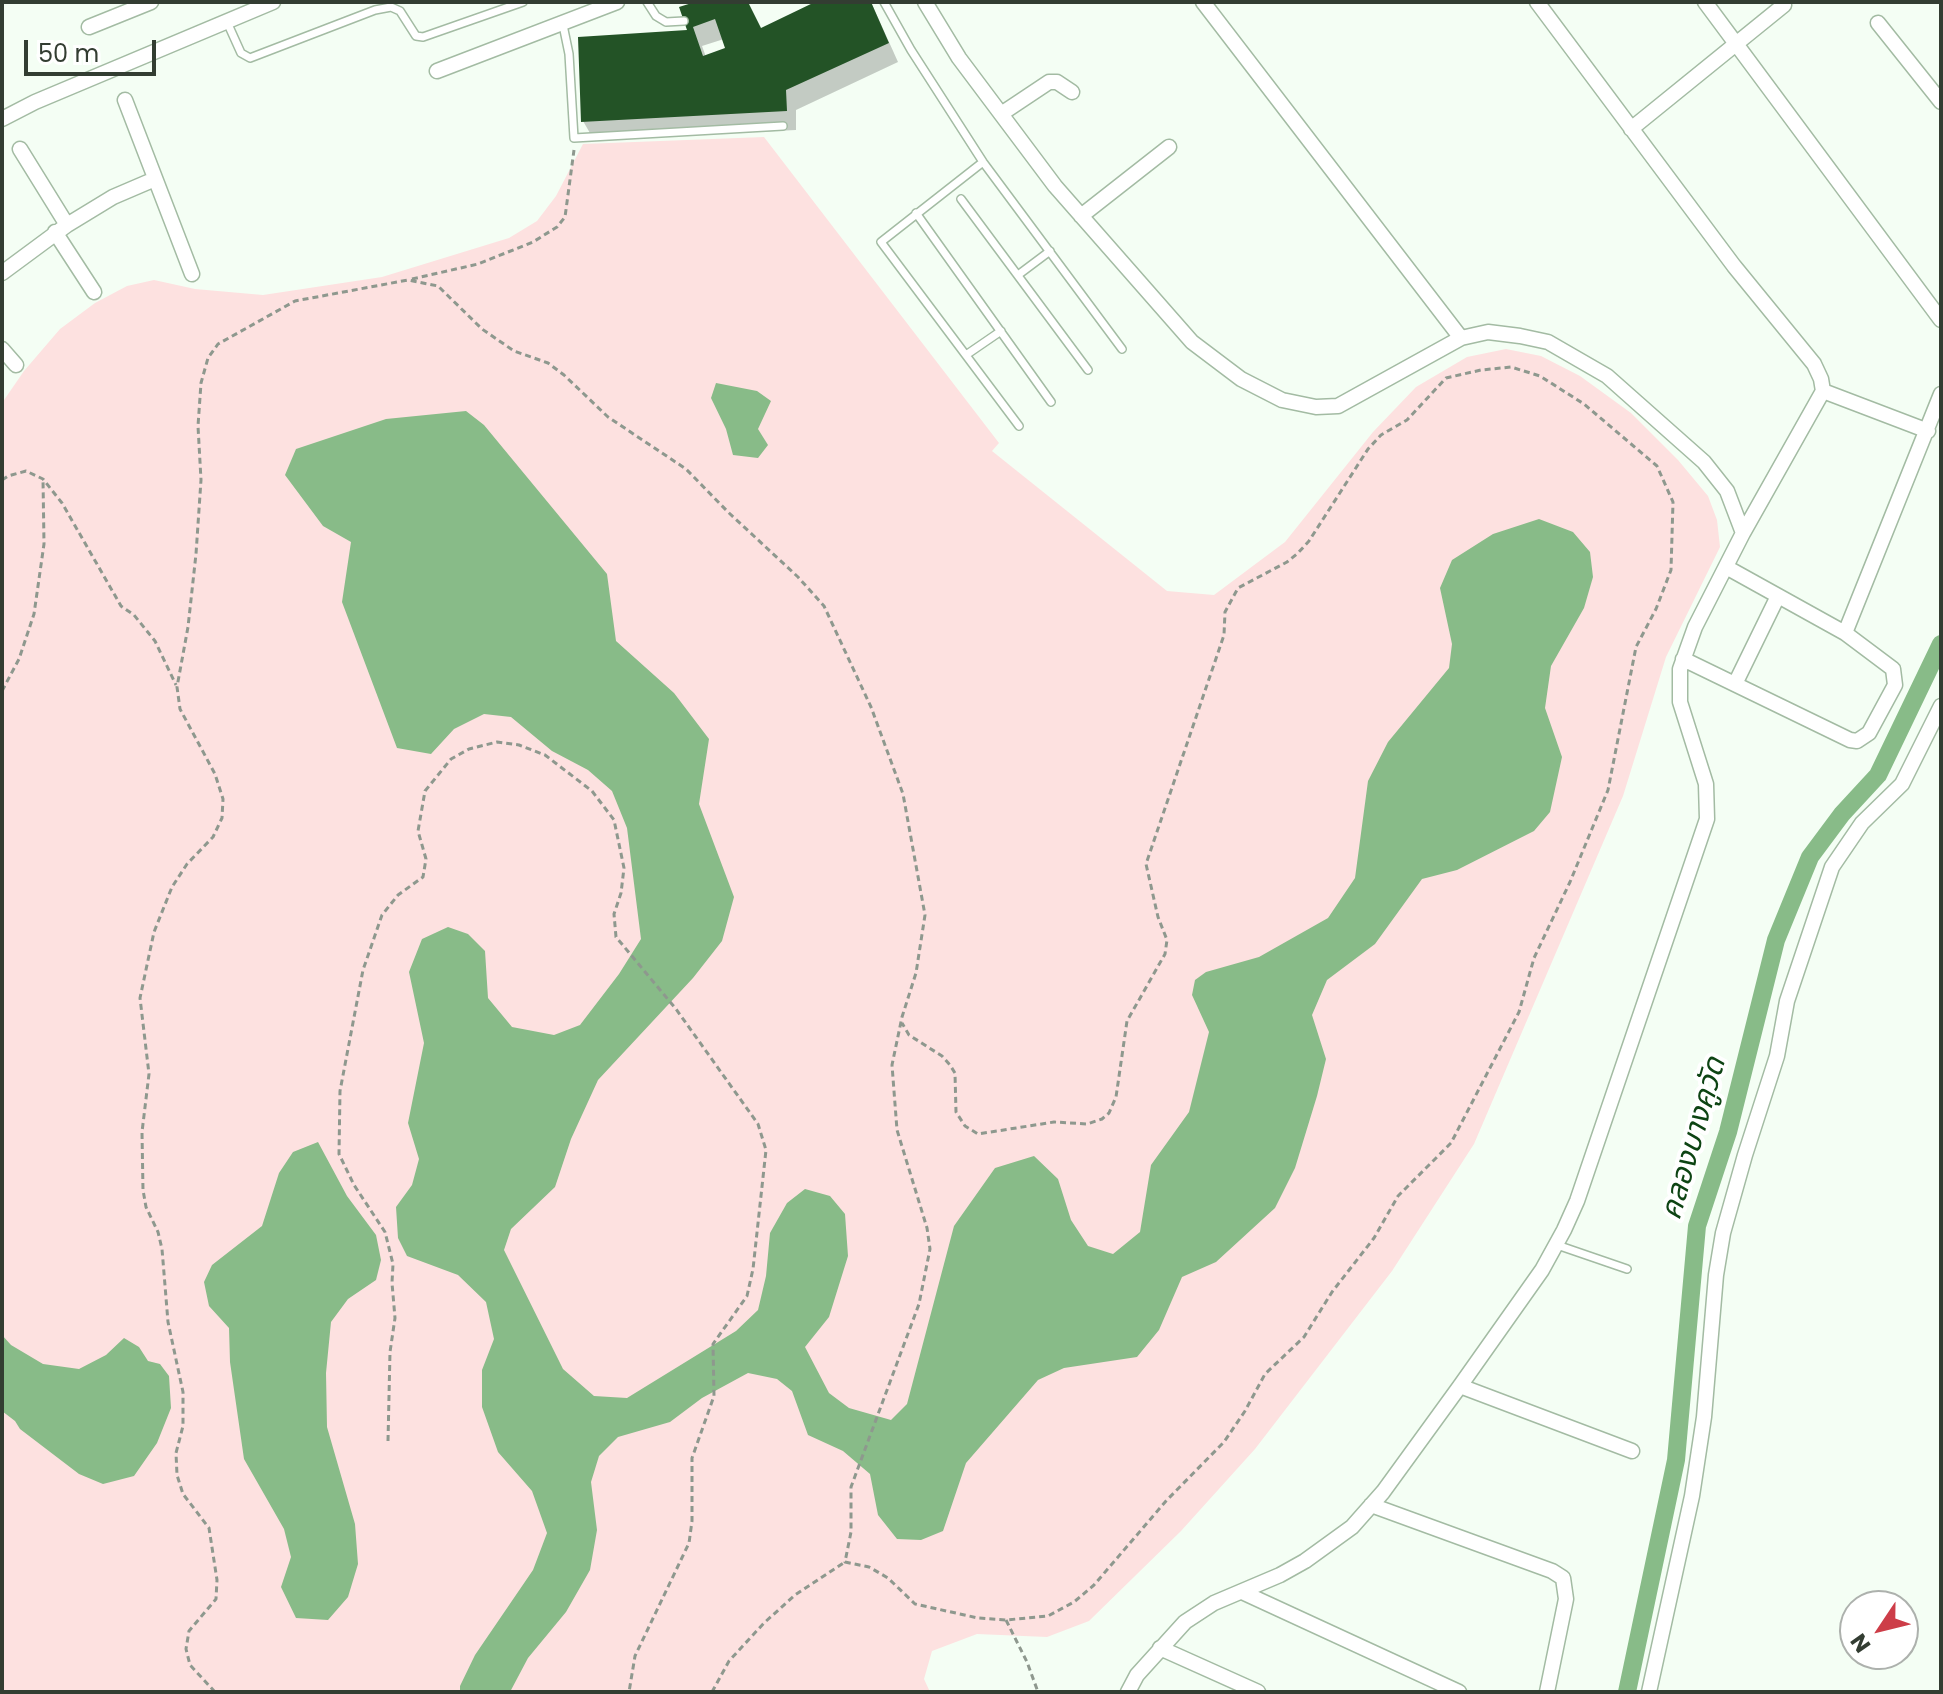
<!DOCTYPE html>
<html>
<head>
<meta charset="utf-8">
<style>
  body { margin:0 }
  #map { position:relative; width:1943px; height:1694px; overflow:hidden; background:#f4fef4; font-family:Poppins,sans-serif }
  canvas { display:block }
  .frame { position:absolute; inset:0; border:4px solid #333d32; pointer-events:none }
  .north { position:absolute; left:1839px; top:1590px; width:80px; height:80px; box-sizing:border-box; background:#fff; border:2px solid #adb1ad; border-radius:50%; rotate:235deg; font-size:22px; font-weight:700; line-height:32px; text-align:center; color:#333d32 }
  .north::after { content:''; display:block; margin:auto; width:28px; height:36px; background:#cd3d48; clip-path:polygon(50% 0,100% 100%,50% 72%,0 100%) }
  .scale { position:absolute; left:24px; top:40px; width:132px; height:36px; box-sizing:border-box; border:4px solid #333d32; border-top:0; padding-left:10px; font-size:24px; line-height:28px; white-space:nowrap; color:#333d32; -webkit-text-stroke:6px #fff; paint-order:stroke }
</style>
</head>
<body>
<div id="map">
<canvas width="1943" height="1694"></canvas>
<div class="frame"></div>
<div class="north">N</div>
<div class="scale">50 m</div>
</div>
<script>
const c = document.querySelector('canvas').getContext('2d');
c.lineJoin = 'round';
function fill(path, color) { c.fillStyle = color; c.fill(path, 'evenodd'); }
const shape = rows => new Path2D(rows.map(r => 'M' + r).join(''));
function strokePath(path, color, width, dash) { c.strokeStyle = color; c.lineWidth = width; c.lineCap = dash ? 'butt' : 'round'; c.setLineDash(dash || []); c.stroke(path); }
function write(font, color, halo, rows, align = 'center') {
  c.font = font + ' Poppins,"Noto Sans Thai",sans-serif'; c.lineWidth = 8; c.setLineDash([]); c.textBaseline = 'middle'; c.strokeStyle = halo; c.fillStyle = color; for (const [text, x, y, turn = 0] of rows) {
    c.save(); c.translate(x, y); c.rotate((+turn || 0) * Math.PI / 180); c.textAlign = isNaN(turn) ? turn : align; if (halo) c.strokeText(text, 0, 0); c.fillText(text, 0, 0); c.restore();
  }
}
const green = shape([
  [764,137,999,443,992,451,1167,591,1214,595,1285,542,1373,432,1416,387,1467,357,1506,349,1541,356,1580,376,1631,413,1678,460,1708,496,1717,520,1720,547,1666,657,1623,796,1474,1144,1392,1271,1255,1449,1181,1531,1089,1621,1047,1637,977,1634,932,1651,924,1679,930,1692,2,1692,2,403,24,371,60,329,95,303,127,286,154,280,195,289,263,295,382,277,509,238,537,221,556,196,583,144]
]);
const water = shape([
  [716,383,757,391,771,401,758,429,768,445,758,458,733,455,726,429,711,398],
  [466,411,484,425,607,574,616,641,674,693,709,739,699,804,734,897,722,941,693,978,598,1080,571,1139,555,1187,511,1229,504,1250,563,1369,594,1396,627,1398,736,1331,758,1310,766,1276,770,1233,787,1203,805,1189,830,1196,845,1214,848,1256,829,1317,805,1347,829,1393,849,1408,891,1420,907,1404,954,1226,995,1168,1034,1156,1058,1179,1071,1220,1088,1246,1113,1254,1140,1232,1151,1165,1189,1112,1209,1032,1192,995,1195,980,1206,972,1259,957,1328,918,1355,878,1368,781,1388,742,1449,668,1452,644,1440,588,1452,560,1493,534,1539,519,1573,532,1590,552,1593,577,1584,608,1551,666,1545,708,1562,757,1550,812,1534,831,1457,870,1422,879,1375,944,1327,980,1312,1015,1326,1059,1317,1096,1295,1168,1275,1208,1216,1262,1182,1277,1159,1330,1137,1357,1064,1368,1038,1380,966,1463,943,1531,921,1540,897,1539,878,1515,870,1474,843,1451,808,1435,792,1391,777,1379,748,1373,702,1398,670,1422,618,1437,599,1456,591,1482,597,1530,590,1570,566,1612,528,1658,510,1692,460,1692,460,1686,475,1655,533,1570,547,1533,532,1491,498,1452,482,1407,482,1370,494,1339,486,1302,458,1275,407,1256,398,1238,396,1207,412,1185,419,1159,408,1123,424,1043,409,972,422,939,448,927,468,934,485,951,488,998,512,1027,554,1035,580,1025,619,974,641,939,627,828,612,791,588,770,552,751,511,717,484,714,454,729,431,754,397,748,342,602,351,542,323,526,285,475,296,449,386,419],
  [318,1142,347,1196,376,1235,381,1260,376,1280,348,1299,331,1322,326,1373,327,1427,355,1524,358,1564,348,1597,328,1620,296,1618,281,1587,291,1557,284,1529,244,1459,230,1362,229,1328,209,1306,204,1282,212,1265,262,1226,279,1173,293,1152],
  [2,1335,11,1345,43,1364,79,1369,106,1355,124,1338,139,1347,148,1361,160,1364,169,1376,171,1408,157,1443,134,1476,103,1484,79,1474,20,1429,15,1421,2,1411]
]);
const shadow = shape([
  [701,2,747,2,761,30,819,2,871,2,898,62,796,110,796,130,594,140,583,121,690,32],
  [724,39,727,49,706,57,702,46]
]);
const canal = shape([
  [1627,1692,1676,1460,1697,1226,1728,1132,1776,940,1810,857,1842,814,1878,775,1941,644]
]);
const building = shape([
  [695,2,748,2,761,28,815,2,871,2,889,43,786,90,787,111,581,122,578,37,687,30,679,7],
  [715,19,725,48,703,56,693,27]
]);
const path = shape([
  [412,279,478,264,533,242,557,227,565,217,574,150],
  [2,480,8,476,26,471,43,479,62,503,121,606,134,615,155,641,176,685],
  [2,691,19,659,34,614,44,544,43,479],
  [388,1441,390,1352,395,1318,392,1283,393,1264,385,1232,354,1185,339,1154,340,1091,363,970,382,915,398,895,423,877,426,859,418,831,425,791,451,759,469,749,497,742,519,745,545,755,592,791,614,820,624,868,621,893,614,914,616,937,676,1009,758,1124,766,1150,753,1269,747,1296,713,1344,714,1396,692,1458,692,1521,689,1543,635,1656,629,1692],
  [1006,1620,1027,1662,1038,1692],
  [215,1692,190,1665,186,1649,189,1631,216,1599,217,1580,209,1528,183,1494,177,1475,176,1453,183,1426,183,1392,168,1322,162,1249,158,1232,146,1207,143,1190,142,1132,149,1074,140,998,154,932,172,887,187,864,213,837,222,818,223,799,215,774,180,709,177,687,188,627,196,554,201,480,198,426,201,383,208,358,218,344,295,301,408,280,438,286,482,329,514,351,548,363,564,375,608,417,686,469,728,512,798,577,824,606,871,707,903,794,925,915,916,973,902,1017,892,1065,897,1130,927,1228,930,1249,919,1304,851,1487,851,1532,845,1562,869,1567,888,1578,915,1604,978,1618,1006,1620,1048,1616,1074,1602,1094,1585,1166,1501,1224,1442,1245,1411,1265,1374,1304,1337,1332,1292,1374,1238,1398,1196,1451,1143,1519,1012,1534,958,1570,882,1608,790,1636,647,1656,609,1671,570,1673,502,1657,466,1584,404,1540,376,1511,367,1481,370,1446,378,1407,420,1381,435,1368,449,1309,541,1298,553,1287,562,1238,588,1225,612,1224,635,1146,864,1158,917,1167,940,1165,954,1127,1021,1116,1097,1109,1113,1102,1119,1087,1124,1054,1122,978,1134,965,1126,956,1112,955,1073,950,1065,942,1056,909,1035,902,1023],
  [712,1692,729,1661,764,1623,795,1595,845,1562]
]);
const lane = shape([
  [647,2,656,16,666,22,684,21],
  [884,2,911,50,983,162,1122,349],
  [227,22,241,53,250,58,375,10,391,7,400,11,416,36,423,37,523,2],
  [563,25,569,54,574,138,783,126],
  [983,162,881,242,1019,426],
  [961,199,1088,370],
  [916,213,1051,402],
  [1018,275,1050,251],
  [966,355,1001,331],
  [1557,1245,1627,1269]
]);
const street = shape([
  [925,2,959,58,1055,186,1192,342,1241,379,1282,400,1316,407,1338,406,1461,338,1488,332,1520,336,1548,342,1607,376,1704,462,1727,491,1743,533,1695,627,1680,669,1680,702,1706,784,1707,819,1577,1201,1564,1230,1542,1270,1460,1386,1383,1492,1352,1527,1305,1561,1280,1575,1214,1603,1185,1622,1137,1675,1128,1692],
  [1203,2,1461,338],
  [1537,2,1734,266,1814,364,1821,379,1823,391,1743,533],
  [1705,2,1941,320],
  [1878,23,1941,102],
  [89,27,151,2],
  [437,71,617,2],
  [125,100,192,274],
  [1001,114,1049,82,1057,82,1072,92],
  [2,119,35,102,273,2],
  [1631,129,1784,5],
  [20,149,67,225],
  [1081,216,1169,147],
  [55,232,94,292],
  [2,273,67,225,113,197,155,179],
  [2,349,16,365],
  [1823,391,1928,431],
  [1845,633,1941,394],
  [1683,659,1850,740,1857,741,1869,733,1895,685,1893,669,1845,633,1726,567],
  [1735,684,1778,596],
  [1460,1386,1632,1451],
  [1371,1505,1552,1571,1563,1578,1566,1599,1547,1692],
  [1242,1592,1459,1692],
  [1160,1648,1258,1692],
  [1649,1692,1692,1496,1704,1417,1716,1275,1723,1233,1745,1155,1777,1056,1787,1001,1832,867,1862,823,1902,784,1941,706]
]);
const waterNames = [
  ["คลองบางคูวัด",1695,1139,-74]
];
fill(green, '#fde1e0');
fill(water, '#8b8');
fill(shadow, '#0003');
strokePath(canal, '#8b8', 18);
fill(building, '#235326');
strokePath(lane, '#a3bba3', 10);
strokePath(street, '#a3bba3', 17);
strokePath(path, '#8e988e', 3, [6, 4]);
strokePath(lane, '#fff', 7);
strokePath(street, '#fff', 14);
write('italic 30px', '#0d4413', '#fff', waterNames);
</script>
</body>
</html>
